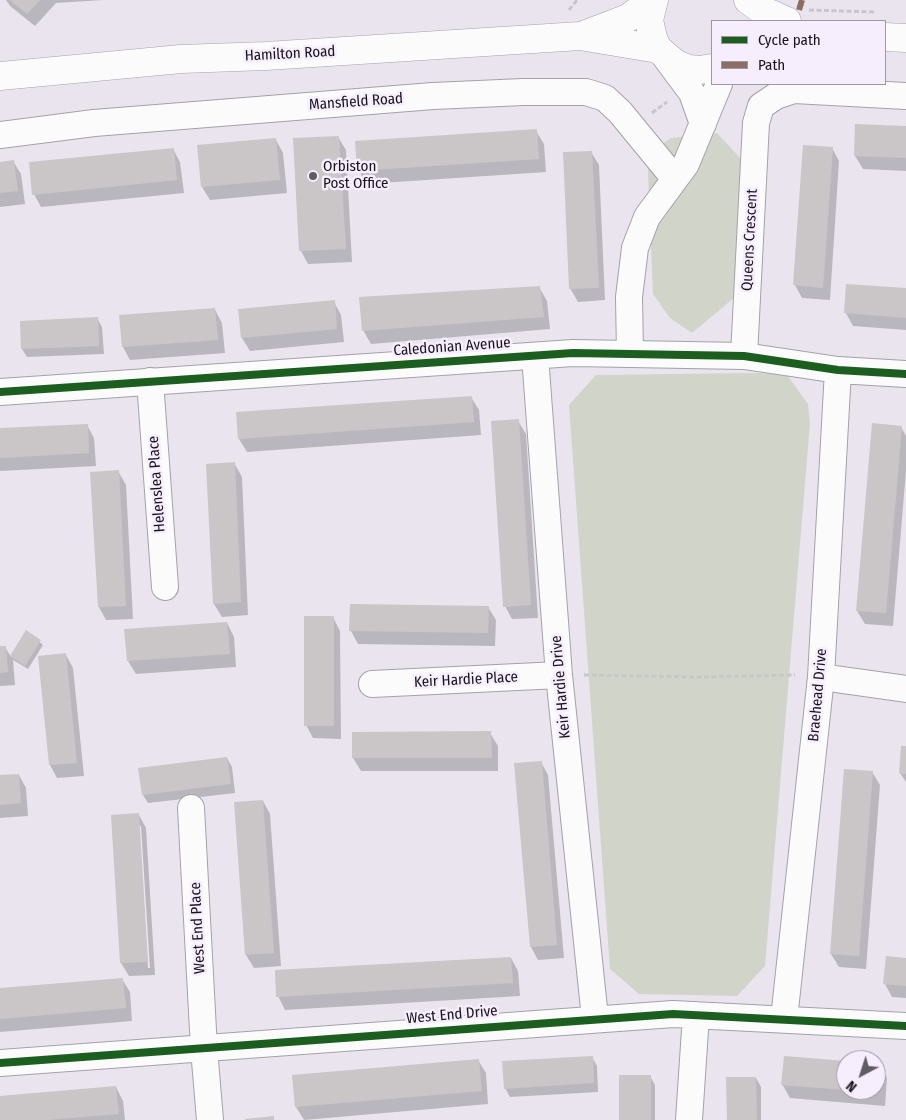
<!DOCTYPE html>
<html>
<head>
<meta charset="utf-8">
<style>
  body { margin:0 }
  #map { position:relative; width:906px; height:1120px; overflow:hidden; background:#e9e4ee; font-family:"Fira Sans Condensed",sans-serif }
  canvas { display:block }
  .legend { position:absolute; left:711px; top:20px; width:175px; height:65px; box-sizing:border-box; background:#f6edfd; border:1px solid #9d96a3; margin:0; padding:6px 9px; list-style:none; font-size:15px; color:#18141b }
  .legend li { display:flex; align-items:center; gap:10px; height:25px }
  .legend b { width:25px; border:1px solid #9d96a3 }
  .north { position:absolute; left:836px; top:1050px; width:50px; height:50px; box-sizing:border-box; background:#f6edfd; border:1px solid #9d96a3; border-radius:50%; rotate:220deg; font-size:14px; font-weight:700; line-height:20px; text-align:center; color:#18141b }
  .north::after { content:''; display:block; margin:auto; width:18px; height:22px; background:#615d65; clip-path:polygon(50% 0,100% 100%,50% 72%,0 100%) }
</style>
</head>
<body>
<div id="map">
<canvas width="906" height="1120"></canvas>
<ul class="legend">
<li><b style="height:6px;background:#1b5e20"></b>Cycle path</li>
<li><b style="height:6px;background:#8d6e63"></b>Path</li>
</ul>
<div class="north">N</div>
</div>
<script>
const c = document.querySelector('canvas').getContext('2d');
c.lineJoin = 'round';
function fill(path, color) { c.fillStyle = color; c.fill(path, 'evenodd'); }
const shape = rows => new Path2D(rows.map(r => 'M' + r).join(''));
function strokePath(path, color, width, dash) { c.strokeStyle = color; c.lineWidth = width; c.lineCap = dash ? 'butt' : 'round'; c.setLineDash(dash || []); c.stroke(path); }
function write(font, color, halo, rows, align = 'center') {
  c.font = font + ' "Fira Sans Condensed",sans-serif'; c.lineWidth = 5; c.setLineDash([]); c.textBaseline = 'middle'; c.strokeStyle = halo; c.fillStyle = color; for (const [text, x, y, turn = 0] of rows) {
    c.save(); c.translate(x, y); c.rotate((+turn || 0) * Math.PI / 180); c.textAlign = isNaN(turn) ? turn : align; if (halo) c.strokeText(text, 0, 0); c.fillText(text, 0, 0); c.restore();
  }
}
const green = shape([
  [717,133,741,159,735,297,692,333,670,318,653,294,648,170,657,148,671,138],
  [757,373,787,375,808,404,810,423,765,966,737,996,639,994,610,969,569,405,596,375]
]);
const shadow = shape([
  [6,0,103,0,56,3,35,26,10,6],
  [906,128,906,171,863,169,855,156],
  [536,131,544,144,546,172,366,184,359,170],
  [338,137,346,150,352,262,308,264,301,251],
  [276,140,283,153,287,193,210,200,202,187],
  [832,148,839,161,830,300,802,298,795,285],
  [173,149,180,162,184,193,41,207,34,194],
  [591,152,599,165,605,300,578,302,570,288],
  [13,161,21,174,25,204,0,207,0,163],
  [539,287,547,301,550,329,371,344,363,330],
  [906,290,906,330,853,326,846,313],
  [334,302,341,315,344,342,250,351,242,338],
  [215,310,222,323,225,353,130,360,123,347,121,316],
  [97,318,102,327,104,354,27,357,22,349],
  [471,397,479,410,481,435,247,452,239,439],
  [518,421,526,434,538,618,512,619,505,606],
  [87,425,94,438,96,466,0,471,0,429],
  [901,427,906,436,906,471,893,626,865,624,857,611],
  [234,463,242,477,248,615,222,617,214,604],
  [118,471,126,485,133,619,106,620,99,607],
  [351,605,488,607,496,620,495,646,358,644,351,631],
  [333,617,340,631,341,739,313,738,306,725],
  [227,623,234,637,236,667,136,674,128,661],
  [27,632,43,645,28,669,13,660,15,685,0,686,0,648,5,647,11,657],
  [66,655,73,668,84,776,57,778,50,765],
  [353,733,490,733,498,746,498,771,361,771,353,758],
  [906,747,906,782,900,773],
  [227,758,232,767,235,793,148,803,143,795],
  [541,762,548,775,564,958,538,960,531,947,515,764],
  [872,772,880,785,866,969,839,967,831,954],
  [19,775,26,788,28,816,0,818,0,776],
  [263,801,270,814,281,966,254,968,246,955],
  [139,815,146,828,155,975,129,976,121,963],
  [139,826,141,826,150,968,148,968],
  [511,958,518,971,520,996,285,1010,278,996],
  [906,959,906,998,892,997,885,984],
  [122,979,130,992,132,1021,0,1032,0,990],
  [592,1057,597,1066,598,1092,510,1097,505,1088],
  [478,1060,486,1073,488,1104,304,1120,296,1107],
  [846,1063,846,1090,876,1090,876,1065,879,1065,887,1078,885,1106,790,1098,782,1084],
  [650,1076,655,1085,655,1120,621,1120],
  [756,1078,761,1087,761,1120,728,1120],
  [116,1087,123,1101,125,1120,0,1120,0,1097]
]);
const building = shape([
  [10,0,40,0,27,14],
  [855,124,906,126,906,158,854,156],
  [537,129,539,159,357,171,355,141],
  [339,136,346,249,299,251,293,138],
  [276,138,280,180,201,187,197,145],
  [803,145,833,147,823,288,793,285],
  [174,148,177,180,32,195,29,162],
  [592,151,599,288,569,289,563,152],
  [14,160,18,191,0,193,0,162],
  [846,284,906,288,906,318,844,313],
  [540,286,544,317,362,331,359,297],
  [335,300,337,329,241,338,238,309],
  [215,308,218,340,122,347,119,315],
  [98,317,99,346,21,349,20,321],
  [472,396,474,422,238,439,236,412],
  [519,419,531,605,503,607,491,421],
  [872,423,902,426,886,613,856,611],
  [88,424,89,453,0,458,0,428],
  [235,462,241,602,213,604,206,464],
  [119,470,126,606,98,607,90,472],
  [350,604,489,606,488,633,349,631],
  [304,616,334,616,334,726,304,726],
  [227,622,230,654,127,661,124,629],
  [26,630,41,640,25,666,10,656],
  [0,646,6,646,8,672,0,673],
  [66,653,77,763,49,765,38,656],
  [491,731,492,758,352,758,352,732],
  [901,746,906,746,906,774,899,773],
  [227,757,231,784,142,795,138,768],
  [542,761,557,945,530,947,514,763],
  [844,769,873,771,859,956,830,954],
  [19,774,21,803,0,805,0,775],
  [263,800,274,953,245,955,234,802],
  [139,813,148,962,120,963,111,815],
  [886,956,906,958,906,986,883,984],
  [511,957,513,983,276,997,275,970],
  [123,978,126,1008,0,1019,0,988],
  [593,1056,594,1083,504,1089,502,1061],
  [784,1056,846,1061,846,1090,781,1085],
  [479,1059,482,1091,295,1107,292,1075],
  [876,1064,880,1064,878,1093,856,1091,876,1090],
  [619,1075,651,1075,651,1120,619,1120],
  [726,1077,756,1077,757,1120,727,1120],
  [116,1086,119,1114,47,1120,0,1120,0,1096],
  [274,1116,274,1120,245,1120,245,1119]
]);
const path = shape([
  [569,10,577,0],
  [809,10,875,12],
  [652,113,667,102],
  [584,675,700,677,795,675]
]);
const minor = shape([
  [666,58,692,93,703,124],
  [0,135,94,123,433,96,523,92,586,92,605,98,620,112,675,179],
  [630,354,629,297,635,248,647,217,686,164,719,84],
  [535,356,559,675,595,1018],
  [744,356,756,123,761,106,776,96,794,90,906,96],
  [150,381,165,587],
  [0,392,573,353,744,356,838,370,906,374],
  [821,677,906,689],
  [372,684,559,675],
  [191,808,204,1049,210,1120],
  [784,1019,821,677,838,370],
  [0,1063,673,1014,906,1026],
  [689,1120,696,1015]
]);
const secondary = shape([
  [654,0,649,20,653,38,658,49,676,64,688,69,700,70,712,68],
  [748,0,762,10,787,21],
  [581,36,628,18,653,0],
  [885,37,906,38],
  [0,76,181,59,266,56,580,36,658,49]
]);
const quiet = shape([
  [799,10,802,0]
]);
const cycleway = shape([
  [0,392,573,353,744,356,838,370,906,374],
  [0,1063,673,1014,906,1026]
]);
const markers = [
  [313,176,5,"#615d65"]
];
const streetNames = [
  ["Hamilton Road",290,54,-3],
  ["Mansfield Road",356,102,-4],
  ["Queens Crescent",750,240,-87],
  ["Caledonian Avenue",452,347,-4],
  ["Helenslea Place",157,484,-94],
  ["Keir Hardie Place",466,680,-3],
  ["Keir Hardie Drive",561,687,-95],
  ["Braehead Drive",818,695,-85],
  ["West End Place",198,928,-93],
  ["West End Drive",452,1015,-5]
];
const poiNames = [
  ["Orbiston",323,167],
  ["Post Office",323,184]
];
fill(green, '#d1d4c8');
fill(shadow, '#0003');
fill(building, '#cac5c6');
strokePath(minor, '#a5a1a9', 28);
strokePath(secondary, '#a5a1a9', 29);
strokePath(path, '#c8c6c9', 3, [5, 2.5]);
strokePath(minor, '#fcfbfc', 26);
strokePath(secondary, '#fcfbfc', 28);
strokePath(quiet, '#8d6e63', 6, [12, 6]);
strokePath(cycleway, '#1b5e20', 8);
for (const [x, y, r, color] of markers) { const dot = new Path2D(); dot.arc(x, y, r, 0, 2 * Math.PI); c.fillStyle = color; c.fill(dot); strokePath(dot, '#f6edfd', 2); }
write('15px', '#18141b', '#f6edfd', streetNames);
write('15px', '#18141b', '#f6edfd', poiNames, 'left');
</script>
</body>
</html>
